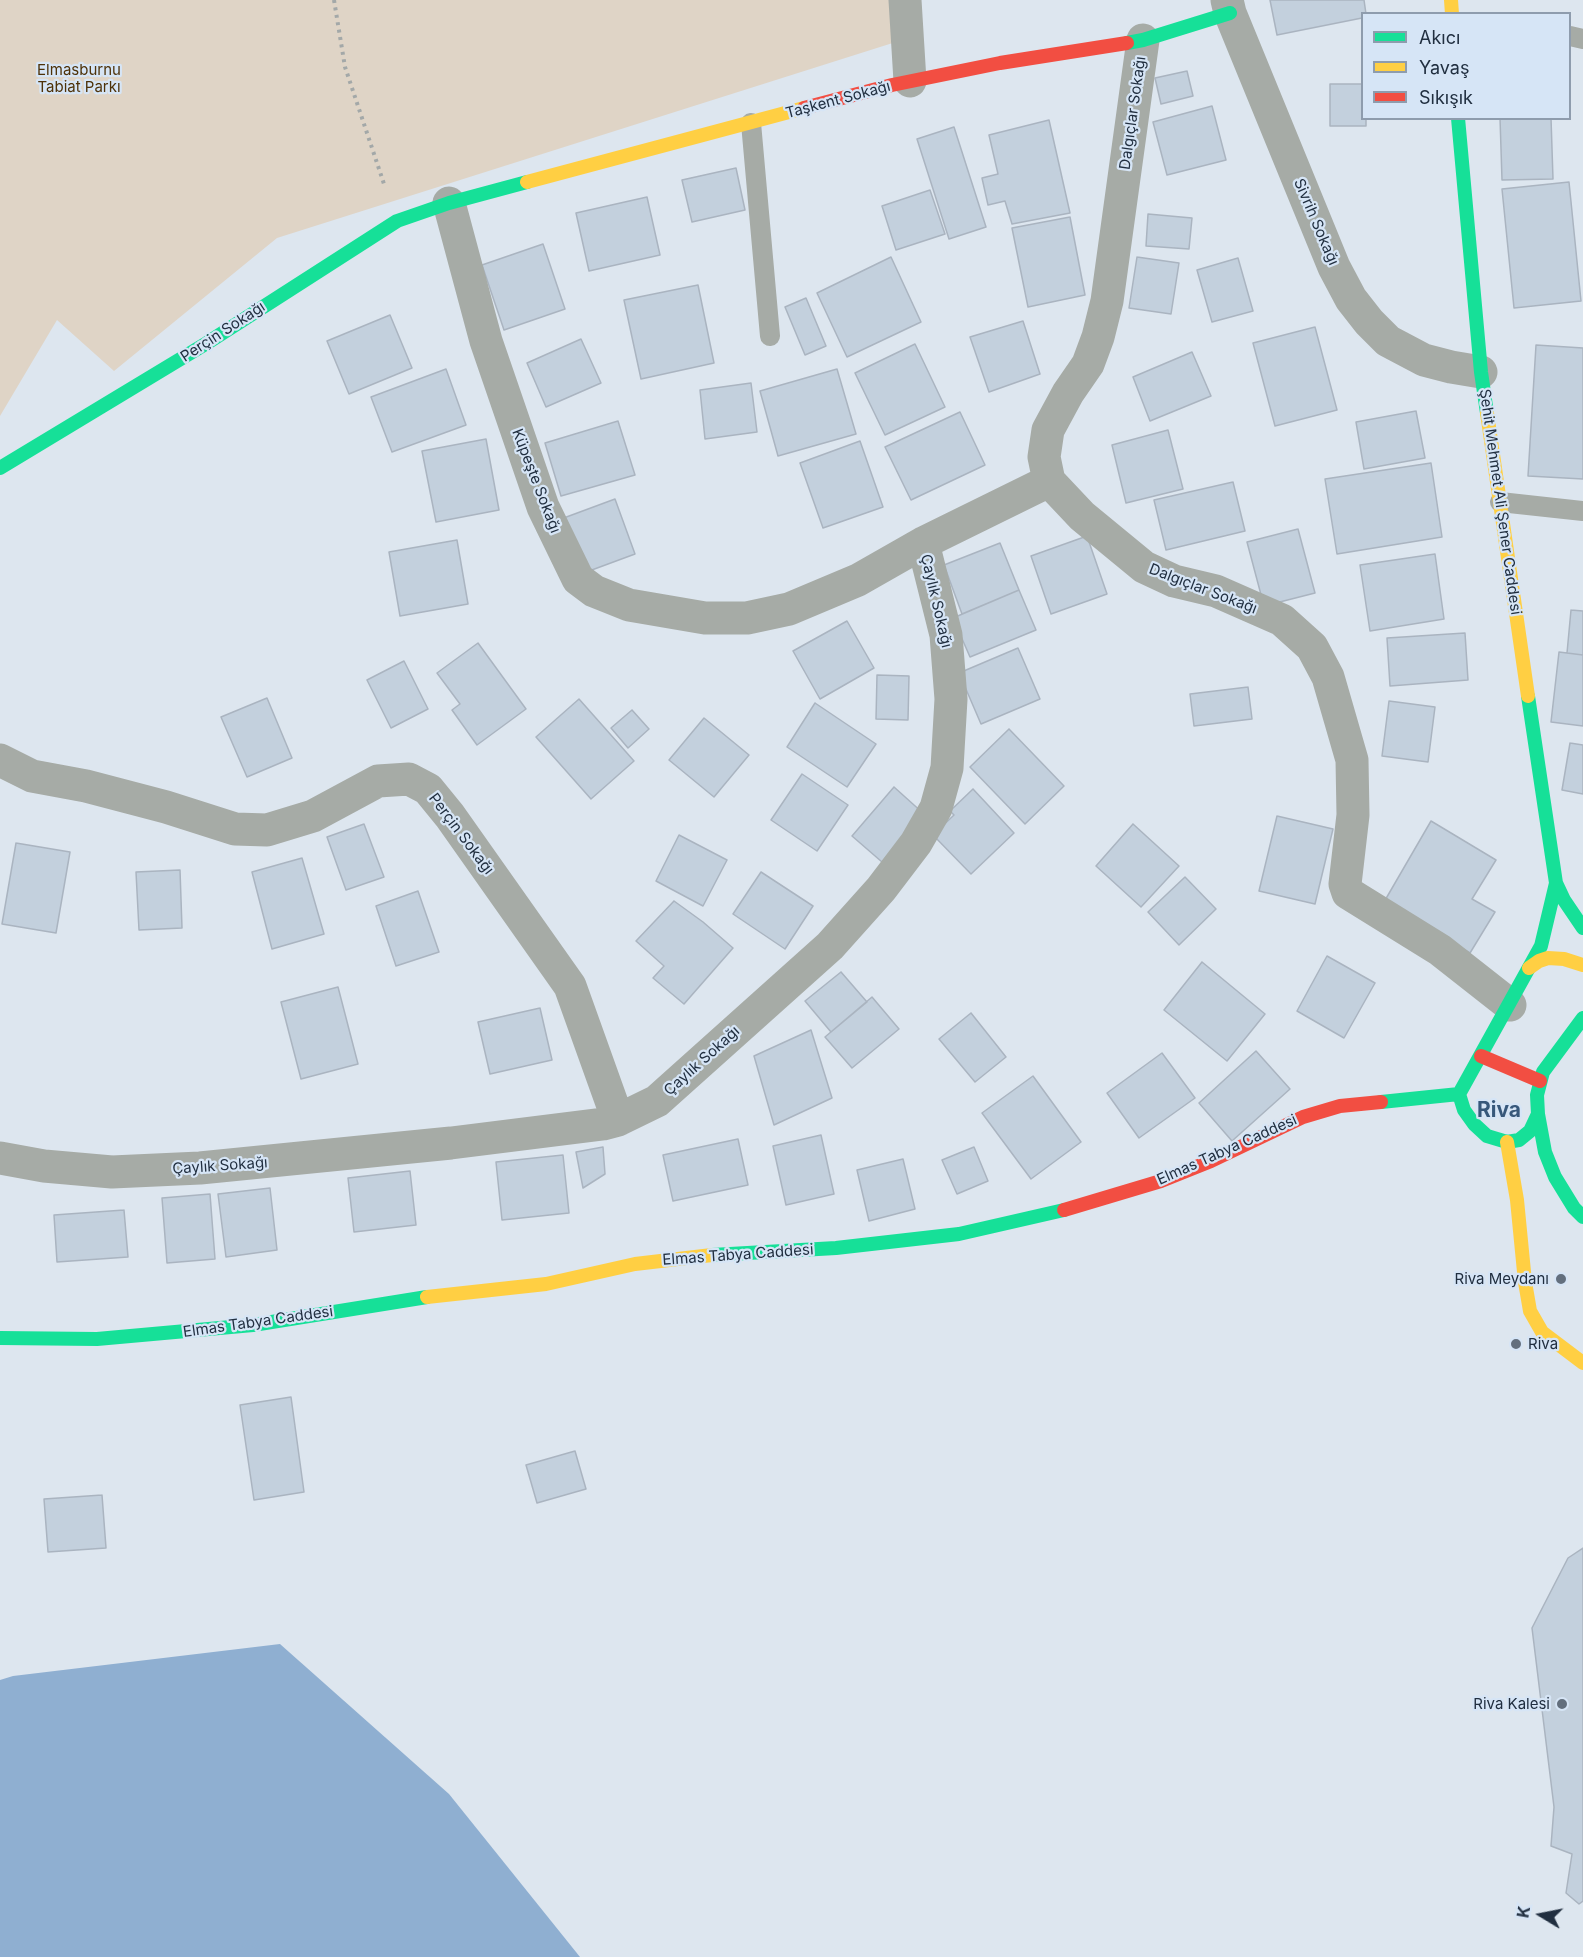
<!DOCTYPE html>
<html>
<head>
<meta charset="utf-8">
<style>
  body { margin:0 }
  #map { position:relative; width:1583px; height:1957px; overflow:hidden; background:#dde6ef; font-family:Inter,sans-serif }
  canvas { display:block }
  .legend { position:absolute; left:1361px; top:12px; width:210px; height:108px; box-sizing:border-box; background:#d6e5f6; border:2px solid #8e9cad; margin:0; padding:8px 10px; list-style:none; font-size:18px; color:#212f40 }
  .legend li { display:flex; align-items:center; gap:12px; height:30px }
  .legend b { width:30px; border:2px solid #8e9cad }
  .north { position:absolute; left:1511px; top:1885px; width:60px; height:60px; -webkit-text-stroke:4px #d6e5f6; paint-order:stroke; rotate:280deg; font-size:16px; font-weight:700; line-height:24px; text-align:center; color:#212f40 }
  .north::after { content:''; display:block; margin:auto; width:21px; height:27px; background:#212f40; clip-path:polygon(50% 0,100% 100%,50% 72%,0 100%) }
</style>
</head>
<body>
<div id="map">
<canvas width="1583" height="1957"></canvas>
<ul class="legend">
<li><b style="height:8px;background:#16e098"></b>Akıcı</li>
<li><b style="height:8px;background:#ffcf43"></b>Yavaş</li>
<li><b style="height:8px;background:#f24e42"></b>Sıkışık</li>
</ul>
<div class="north">K</div>
</div>
<script>
const c = document.querySelector('canvas').getContext('2d');
c.lineJoin = 'round';
function fill(path, color) { c.fillStyle = color; c.fill(path, 'evenodd'); }
const shape = rows => new Path2D(rows.map(r => 'M' + r).join(''));
function strokePath(path, color, width, dash) { c.strokeStyle = color; c.lineWidth = width; c.lineCap = dash ? 'butt' : 'round'; c.setLineDash(dash || []); c.stroke(path); }
function write(font, color, halo, rows, align = 'center') {
  c.font = font + ' Inter,sans-serif'; c.lineWidth = 4.5; c.setLineDash([]); c.textBaseline = 'middle'; c.strokeStyle = halo; c.fillStyle = color; for (const [text, x, y, turn = 0] of rows) {
    c.save(); c.translate(x, y); c.rotate((+turn || 0) * Math.PI / 180); c.textAlign = isNaN(turn) ? turn : align; if (halo) c.strokeText(text, 0, 0); c.fillText(text, 0, 0); c.restore();
  }
}
const green = shape([
  [0,0,896,0,899,41,277,238,114,371,57,320,0,416]
]);
const water = shape([
  [280,1644,449,1794,580,1957,0,1957,0,1680,13,1676]
]);
const building = shape([
  [1270,0,1364,0,1366,14,1362,14,1362,18,1277,35,1270,0],
  [1187,71,1193,96,1161,104,1155,78,1187,71],
  [1330,84,1362,84,1362,118,1366,118,1366,126,1330,126,1330,84],
  [1212,106,1226,160,1167,175,1153,122,1212,106],
  [1500,118,1551,118,1553,179,1502,180,1500,118],
  [1049,120,1070,213,1012,224,1005,201,988,205,982,178,998,174,989,135,1049,120],
  [954,127,986,227,949,239,917,139,954,127],
  [736,168,745,210,692,222,682,180,736,168],
  [1569,182,1581,301,1514,308,1502,189,1569,182],
  [930,190,945,234,896,250,882,206,930,190],
  [647,197,660,255,589,271,576,213,647,197],
  [1148,214,1192,218,1189,249,1146,246,1148,214],
  [1070,217,1085,295,1028,307,1012,228,1070,217],
  [543,244,565,309,504,330,482,265,543,244],
  [891,257,921,322,847,357,817,293,891,257],
  [1137,257,1179,263,1171,314,1129,308,1137,257],
  [1238,258,1253,311,1212,322,1197,270,1238,258],
  [698,285,714,363,641,379,624,300,698,285],
  [806,298,826,346,805,355,785,307,806,298],
  [390,315,412,368,349,394,327,341,390,315],
  [1023,321,1040,374,989,392,970,337,1023,321],
  [1315,327,1337,410,1275,426,1253,343,1315,327],
  [581,339,601,383,546,407,527,363,581,339],
  [915,344,945,407,885,435,855,373,915,344],
  [1536,345,1583,348,1583,479,1528,476,1536,345],
  [1192,352,1211,396,1150,421,1133,377,1192,352],
  [446,369,466,425,392,452,371,397,446,369],
  [837,369,856,434,778,456,760,391,837,369],
  [751,383,757,432,705,439,700,390,751,383],
  [1416,411,1425,458,1364,469,1356,422,1416,411],
  [960,412,985,465,911,500,885,447,960,412],
  [618,421,635,475,561,496,545,443,618,421],
  [1168,430,1183,489,1126,503,1112,445,1168,430],
  [486,439,499,510,436,522,422,451,486,439],
  [860,441,883,507,823,528,800,463,860,441],
  [1431,463,1442,537,1337,554,1325,479,1431,463],
  [1233,482,1245,531,1166,550,1154,500,1233,482],
  [615,499,635,554,581,574,561,519,615,499],
  [1298,529,1315,593,1264,606,1247,542,1298,529],
  [1087,536,1107,594,1051,614,1031,556,1087,536],
  [457,540,468,604,400,616,389,552,457,540],
  [1000,543,1019,590,962,614,944,565,1000,543],
  [1435,554,1444,619,1370,631,1360,565,1435,554],
  [1019,590,1036,630,970,657,953,618,1019,590],
  [1571,610,1583,611,1583,655,1567,653,1571,610],
  [847,621,874,668,820,699,793,651,847,621],
  [1465,633,1468,680,1390,686,1387,638,1465,633],
  [478,643,526,709,477,745,452,710,460,704,437,673,478,643],
  [1018,648,1040,699,981,724,959,673,1018,648],
  [1559,652,1583,655,1583,726,1551,722,1559,652],
  [404,661,428,709,391,728,367,680,404,661],
  [877,675,909,676,908,720,876,719,877,675],
  [1248,687,1252,719,1194,726,1190,694,1248,687],
  [267,698,292,758,247,777,221,717,267,698],
  [579,699,634,761,591,799,536,737,579,699],
  [1389,701,1435,707,1428,762,1382,756,1389,701],
  [815,703,876,744,847,787,787,747,815,703],
  [632,710,649,729,628,748,611,728,632,710],
  [704,718,749,755,714,797,669,760,704,718],
  [1009,729,1064,786,1025,824,970,767,1009,729],
  [1570,743,1583,745,1583,794,1562,790,1570,743],
  [802,774,848,805,817,851,771,820,802,774],
  [894,787,924,814,882,862,852,836,894,787],
  [973,789,1014,833,971,874,933,835,954,815,950,811,973,789],
  [1277,816,1333,829,1315,904,1259,891,1277,816],
  [1431,821,1496,860,1472,899,1495,912,1470,953,1384,902,1431,821],
  [364,824,384,877,346,890,327,837,364,824],
  [1133,824,1179,866,1141,907,1096,866,1133,824],
  [679,835,727,860,703,906,656,881,679,835],
  [16,843,70,852,56,933,2,924,16,843],
  [302,858,324,934,272,949,252,872,302,858],
  [180,870,182,928,139,930,136,872,180,870],
  [761,872,813,906,785,949,733,914,761,872],
  [1185,877,1216,909,1179,945,1148,912,1185,877],
  [418,891,439,952,396,966,376,906,418,891],
  [674,901,703,922,733,948,684,1004,653,978,664,966,636,941,674,901],
  [1327,956,1375,983,1344,1038,1297,1011,1327,956],
  [1202,962,1265,1014,1227,1061,1164,1010,1202,962],
  [841,972,867,1002,831,1032,805,1001,841,972],
  [338,987,358,1064,301,1079,281,1002,338,987],
  [872,997,899,1029,852,1068,825,1037,872,997],
  [540,1008,552,1060,490,1074,478,1022,540,1008],
  [971,1013,1006,1057,975,1082,939,1039,971,1013],
  [811,1030,832,1098,774,1125,754,1056,811,1030],
  [1256,1051,1290,1089,1232,1141,1199,1103,1256,1051],
  [1162,1053,1195,1098,1139,1138,1107,1093,1162,1053],
  [1033,1076,1081,1142,1031,1179,982,1113,1033,1076],
  [821,1135,834,1194,786,1205,773,1146,821,1135],
  [738,1139,748,1185,673,1201,663,1155,738,1139],
  [603,1147,605,1174,583,1188,576,1152,603,1147],
  [974,1147,988,1181,957,1194,942,1160,974,1147],
  [563,1155,569,1213,502,1220,496,1162,563,1155],
  [903,1159,915,1209,869,1221,857,1170,903,1159],
  [410,1171,416,1225,354,1232,348,1178,410,1171],
  [270,1188,277,1250,226,1257,218,1194,270,1188],
  [210,1194,215,1259,167,1263,162,1198,210,1194],
  [124,1210,128,1257,57,1262,54,1215,124,1210],
  [291,1397,304,1492,254,1500,240,1405,291,1397],
  [575,1451,586,1489,537,1503,526,1465,575,1451],
  [102,1495,106,1548,48,1552,44,1499,102,1495],
  [1583,1548,1583,1901,1579,1904,1566,1893,1572,1854,1551,1846,1554,1807,1532,1628,1568,1558,1583,1548]
]);
const path = shape([
  [334,0,345,67,385,187]
]);
const lane = shape([
  [1570,36,1583,39],
  [751,123,770,336],
  [1500,502,1583,511]
]);
const street = shape([
  [905,0,910,81],
  [1227,0,1230,13,1334,267,1351,299,1369,322,1388,341,1424,360,1451,367,1481,372],
  [1143,40,1107,301,1098,337,1088,364,1068,393,1048,430,1044,457,1049,481,1082,516,1144,567,1174,581,1216,591,1282,620,1312,647,1328,677,1352,760,1353,815,1345,884,1348,893,1440,950,1510,1005],
  [449,203,486,341,543,507,578,579,594,591,629,605,705,618,747,618,789,609,858,580,923,543,1049,481],
  [0,760,32,776,86,786,166,807,235,829,267,830,313,816,378,781,409,779,428,789,450,816,570,986,618,1120],
  [0,1158,44,1166,112,1172,200,1168,451,1143,603,1124,618,1120,657,1101,830,946,881,889,916,843,936,808,947,768,951,699,946,635,923,543]
]);
const fast = shape([
  [1127,43,1143,40,1230,13],
  [1458,118,1481,372,1487,413],
  [0,468,207,343,397,221,449,203,527,182],
  [1528,696,1556,883,1564,900,1583,928],
  [1583,1018,1543,1072,1537,1095,1538,1114,1545,1152,1555,1177,1574,1208,1583,1217],
  [1381,1102,1459,1094],
  [1538,1114,1530,1131,1519,1140,1507,1142,1487,1136,1474,1124,1464,1110,1459,1094,1541,946,1556,883],
  [712,1255,836,1248,959,1234,1064,1210],
  [0,1338,97,1339,253,1325,427,1297]
]);
const slow = shape([
  [1451,0,1452,14],
  [527,182,804,108],
  [1487,413,1528,696],
  [1529,968,1539,961,1548,958,1564,959,1583,965],
  [1507,1142,1517,1200,1525,1282,1530,1311,1542,1332,1583,1363],
  [427,1297,546,1284,635,1264,712,1255]
]);
const jam = shape([
  [804,108,892,85,1000,63,1127,43],
  [1481,1056,1540,1081],
  [1064,1210,1161,1181,1211,1161,1303,1117,1340,1106,1381,1102]
]);
const markers = [
  [1561,1279,6,"#636f7d"],
  [1516,1344,6,"#636f7d"],
  [1562,1704,6,"#636f7d"]
];
const parkNames = [
  ["Elmasburnu",79,70],
  ["Tabiat Parkı",79,87]
];
const streetNames = [
  ["Taşkent Sokağı",838,100,-15],
  ["Dalgıçlar Sokağı",1133,113,-82],
  ["Sivrih Sokağı",1316,222,67],
  ["Perçin Sokağı",223,332,-33],
  ["Küpeşte Sokağı",536,481,69],
  ["Şehit Mehmet Ali Şener Caddesi",1500,502,82],
  ["Dalgıçlar Sokağı",1203,589,21],
  ["Çaylık Sokağı",936,601,77],
  ["Perçin Sokağı",461,834,53],
  ["Çaylık Sokağı",702,1061,-42],
  ["Elmas Tabya Caddesi",1227,1150,-24],
  ["Çaylık Sokağı",220,1166,-4],
  ["Elmas Tabya Caddesi",738,1255,-4],
  ["Elmas Tabya Caddesi",258,1322,-8]
];
const poiNames = [
  ["Riva Meydanı",1549,1279],
  ["Riva",1528,1344,"left"],
  ["Riva Kalesi",1550,1704]
];
const districtNames = [
  ["Riva",1499,1111]
];
fill(green, '#dfd4c6');
fill(water, '#8fafd1');
fill(building, '#c3d0dd');
strokePath(building, '#aab4c0', 1.5);
strokePath(path, '#a3a8a8', 4, [3, 4.5]);
strokePath(lane, '#a6aba6', 20);
strokePath(street, '#a6aba6', 33);
strokePath(fast, '#16e098', 14);
strokePath(slow, '#ffcf43', 14);
strokePath(jam, '#f24e42', 14);
for (const [x, y, r, color] of markers) { const dot = new Path2D(); dot.arc(x, y, r, 0, 2 * Math.PI); c.fillStyle = color; c.fill(dot); strokePath(dot, '#d6e5f6', 2); }
write('15px', '#4e3209', '#d6e5f6', parkNames);
write('15px', '#212f40', '#d6e5f6', streetNames);
write('15px', '#212f40', '#d6e5f6', poiNames, 'right');
write('bold 21px', '#37587b', '#d6e5f6', districtNames);
</script>
</body>
</html>
